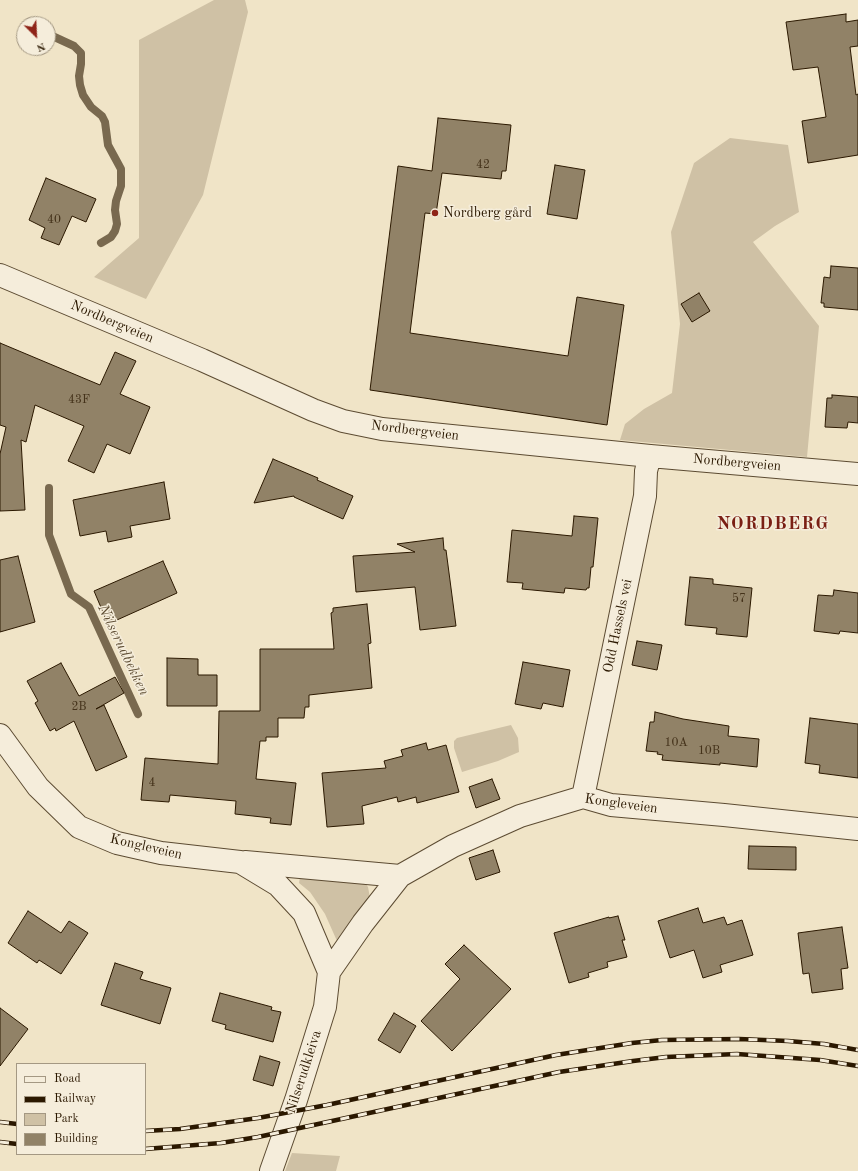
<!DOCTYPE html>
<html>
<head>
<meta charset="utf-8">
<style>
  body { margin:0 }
  #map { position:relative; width:858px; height:1171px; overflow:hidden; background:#f0e4c7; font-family:"Old Standard TT",serif }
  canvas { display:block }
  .legend { position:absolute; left:16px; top:1063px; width:130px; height:92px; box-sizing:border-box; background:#f5eddb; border:1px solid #a49883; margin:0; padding:5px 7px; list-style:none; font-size:12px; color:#2b1800 }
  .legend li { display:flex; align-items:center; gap:8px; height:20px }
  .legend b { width:20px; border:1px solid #a49883 }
  .north { position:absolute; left:16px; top:16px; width:40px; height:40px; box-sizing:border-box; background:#f5eddb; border:1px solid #a49883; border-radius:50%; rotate:156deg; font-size:11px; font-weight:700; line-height:16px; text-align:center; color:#2b1800 }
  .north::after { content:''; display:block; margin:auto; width:14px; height:18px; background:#8f2418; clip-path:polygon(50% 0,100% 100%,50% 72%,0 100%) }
</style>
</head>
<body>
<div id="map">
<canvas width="858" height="1171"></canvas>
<ul class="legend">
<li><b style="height:5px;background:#f5eddb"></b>Road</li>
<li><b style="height:5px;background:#2b1800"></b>Railway</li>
<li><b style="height:11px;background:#cfc1a5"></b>Park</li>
<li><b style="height:11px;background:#918267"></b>Building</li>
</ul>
<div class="north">N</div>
</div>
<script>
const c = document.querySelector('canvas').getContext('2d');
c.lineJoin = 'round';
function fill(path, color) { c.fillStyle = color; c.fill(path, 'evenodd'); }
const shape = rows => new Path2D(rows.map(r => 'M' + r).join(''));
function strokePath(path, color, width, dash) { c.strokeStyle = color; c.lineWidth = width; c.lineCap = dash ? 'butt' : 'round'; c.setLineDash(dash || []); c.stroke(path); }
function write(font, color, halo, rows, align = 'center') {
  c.font = font + ' "Old Standard TT",serif'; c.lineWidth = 3; c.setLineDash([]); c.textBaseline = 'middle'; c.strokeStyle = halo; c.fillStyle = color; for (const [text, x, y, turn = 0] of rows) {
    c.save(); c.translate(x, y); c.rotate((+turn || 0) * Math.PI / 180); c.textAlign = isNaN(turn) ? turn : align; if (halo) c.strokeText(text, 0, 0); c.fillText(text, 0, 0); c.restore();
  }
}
const green = shape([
  [214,0,245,0,248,12,203,195,146,299,94,277,139,238,139,40],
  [730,138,788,145,799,212,775,226,753,242,819,326,807,457,620,440,625,424,644,409,672,393,680,324,671,232,694,163],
  [511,725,518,738,519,752,498,761,462,772,454,748,454,741,457,738],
  [300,877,363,880,368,887,370,898,337,941,325,914,310,892,299,883],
  [292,1153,340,1156,336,1171,285,1171]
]);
const stream = shape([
  [48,34,74,46,81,53,81,64,79,76,80,85,83,95,91,107,102,116,105,122,108,145,121,169,121,186,116,201,115,210,117,224,115,231,111,237,101,243],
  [49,488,49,535,71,594,89,607,138,714]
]);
const building = shape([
  [846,14,846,22,858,20,858,46,850,47,856,95,858,94,858,155,808,163,802,121,826,117,818,67,793,70,786,22,846,14],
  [438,118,511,125,506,171,502,171,501,179,442,173,436,214,425,213,410,333,568,356,577,297,624,305,607,425,370,390,398,166,432,171,438,118],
  [555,165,585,170,577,219,547,214,555,165],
  [46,178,96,199,86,222,72,216,59,245,41,238,45,228,29,220,46,178],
  [831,266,858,268,858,310,824,307,824,303,821,303,824,277,830,278,831,266],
  [699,293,710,311,692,322,681,304,699,293],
  [0,343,100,385,115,352,136,361,120,394,150,407,130,454,107,444,94,473,68,461,84,426,35,405,26,442,21,440,25,510,0,511,0,454,6,427,0,425,0,343],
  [832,395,858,397,858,423,848,422,847,428,825,427,827,398,832,398,832,395],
  [273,459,318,478,317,480,353,496,343,519,294,497,294,496,254,503,273,459],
  [164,482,170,519,130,526,132,537,108,542,106,531,80,536,73,500,164,482],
  [574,516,598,518,593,567,591,567,589,588,587,588,586,590,565,588,564,593,522,589,523,583,507,582,512,530,572,536,574,516],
  [443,538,444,550,446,550,456,626,420,630,415,587,356,592,353,556,415,552,397,544,443,538],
  [18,556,35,622,0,632,0,560,18,556],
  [163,561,177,593,108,624,94,591,163,561],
  [690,577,713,579,713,584,752,588,747,637,716,634,717,628,685,625,690,577],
  [834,590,858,593,858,633,840,631,839,634,814,631,818,595,833,596,834,590],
  [367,604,371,643,368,644,372,688,309,695,309,707,305,707,304,718,278,718,278,737,266,737,266,741,260,741,256,779,296,783,291,825,270,823,271,818,235,814,236,801,170,795,169,802,141,800,145,758,218,764,219,711,260,711,260,649,334,649,331,613,333,612,333,608,367,604],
  [637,641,662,645,657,670,632,665,637,641],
  [167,658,198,659,198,675,217,675,217,706,167,706,167,658],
  [523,662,570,670,563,707,543,703,541,709,515,704,523,662],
  [61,663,79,696,115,677,124,693,96,709,104,705,127,757,96,771,74,721,56,731,55,728,50,731,35,703,38,701,27,681,61,663],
  [655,712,683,719,729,726,728,736,759,739,757,767,720,763,720,765,662,760,663,755,657,754,658,752,646,751,650,722,654,722,655,712],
  [810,718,858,724,858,778,819,773,820,765,805,763,810,718],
  [426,743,428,750,446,745,459,792,417,803,416,797,398,802,397,797,362,806,364,824,327,827,322,773,386,768,384,761,403,756,401,750,426,743],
  [492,779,500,799,476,808,469,787,492,779],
  [749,846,796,847,796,870,748,869,749,846],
  [493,850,500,872,476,880,469,858,493,850],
  [698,908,703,923,724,917,727,925,742,920,753,955,720,965,722,972,703,978,694,950,670,958,658,921,698,908],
  [28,911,61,933,69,921,88,933,61,974,39,960,37,963,8,943,28,911],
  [618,916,625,940,622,940,627,957,607,962,608,967,588,973,589,977,569,983,554,933,609,917,609,918,618,916],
  [842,927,848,968,841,969,843,989,812,993,809,973,803,974,798,933,842,927],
  [464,945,511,989,452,1051,421,1021,460,979,445,964,464,945],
  [115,963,143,972,140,979,171,988,160,1024,101,1005,115,963],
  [220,993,272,1007,271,1010,281,1012,273,1042,225,1029,226,1025,212,1021,220,993],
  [0,1008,28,1029,0,1066,0,1008],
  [394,1013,416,1026,400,1053,378,1040,394,1013],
  [260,1056,280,1062,273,1086,253,1080,260,1056]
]);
const minor = shape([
  [0,275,202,360,313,410,343,421,382,429,650,456,858,474],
  [0,735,38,787,79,827,117,843,161,853,240,862,278,885,304,913,329,972,363,923,400,876,453,846,520,816,583,797,611,805,724,815,858,829],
  [583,797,645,496,646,471,650,456],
  [245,862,400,876],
  [271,1171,296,1100,325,1007,329,972]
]);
const rail = shape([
  [0,1122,17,1124],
  [145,1131,180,1129,258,1118,327,1105,556,1055,632,1043,662,1040,739,1039,788,1041,824,1044,858,1050],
  [0,1142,17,1144],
  [145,1149,221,1143,258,1137,559,1072,633,1061,666,1057,737,1054,820,1060,858,1066]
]);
const markers = [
  [435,213,4,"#8f2418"]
];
const numberNames = [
  ["42",483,165],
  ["40",54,220],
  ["43F",79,400],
  ["57",739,599],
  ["2B",79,707],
  ["10A",676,743],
  ["10B",709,751],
  ["4",152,783]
];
const poiNames = [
  ["Nordberg gård",443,213]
];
const streetNames = [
  ["Nordbergveien",112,322,23],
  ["Nordbergveien",415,431,7],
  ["Nordbergveien",737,463,5],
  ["Odd Hassels vei",618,626,-78],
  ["Kongleveien",621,804,8],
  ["Kongleveien",146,847,13],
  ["Nilserudkleiva",304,1072,-72]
];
const waterNames = [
  ["Nilserudbekken",123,650,64]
];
const districtNames = [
  ["NORDBERG",773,524]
];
fill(green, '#cfc1a5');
strokePath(stream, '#79694f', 8);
fill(building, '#918267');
strokePath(building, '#2b1800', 1);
strokePath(minor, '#5c4b32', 24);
strokePath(minor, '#f5eddb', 22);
strokePath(rail, '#2b1800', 4.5);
strokePath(rail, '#f5eddb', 3, [9]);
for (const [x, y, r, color] of markers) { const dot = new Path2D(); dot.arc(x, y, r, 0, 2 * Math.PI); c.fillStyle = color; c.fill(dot); strokePath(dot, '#f5eddb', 1.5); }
write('12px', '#44321a', null, numberNames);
write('14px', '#2b1800', '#f5eddb', poiNames, 'left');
write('14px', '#2b1800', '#f5eddb', streetNames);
write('italic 15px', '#5f4e34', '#f5eddb', waterNames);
c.letterSpacing = '1px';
write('bold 18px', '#7a1f14', '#f5eddb', districtNames);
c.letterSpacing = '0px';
</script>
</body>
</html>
